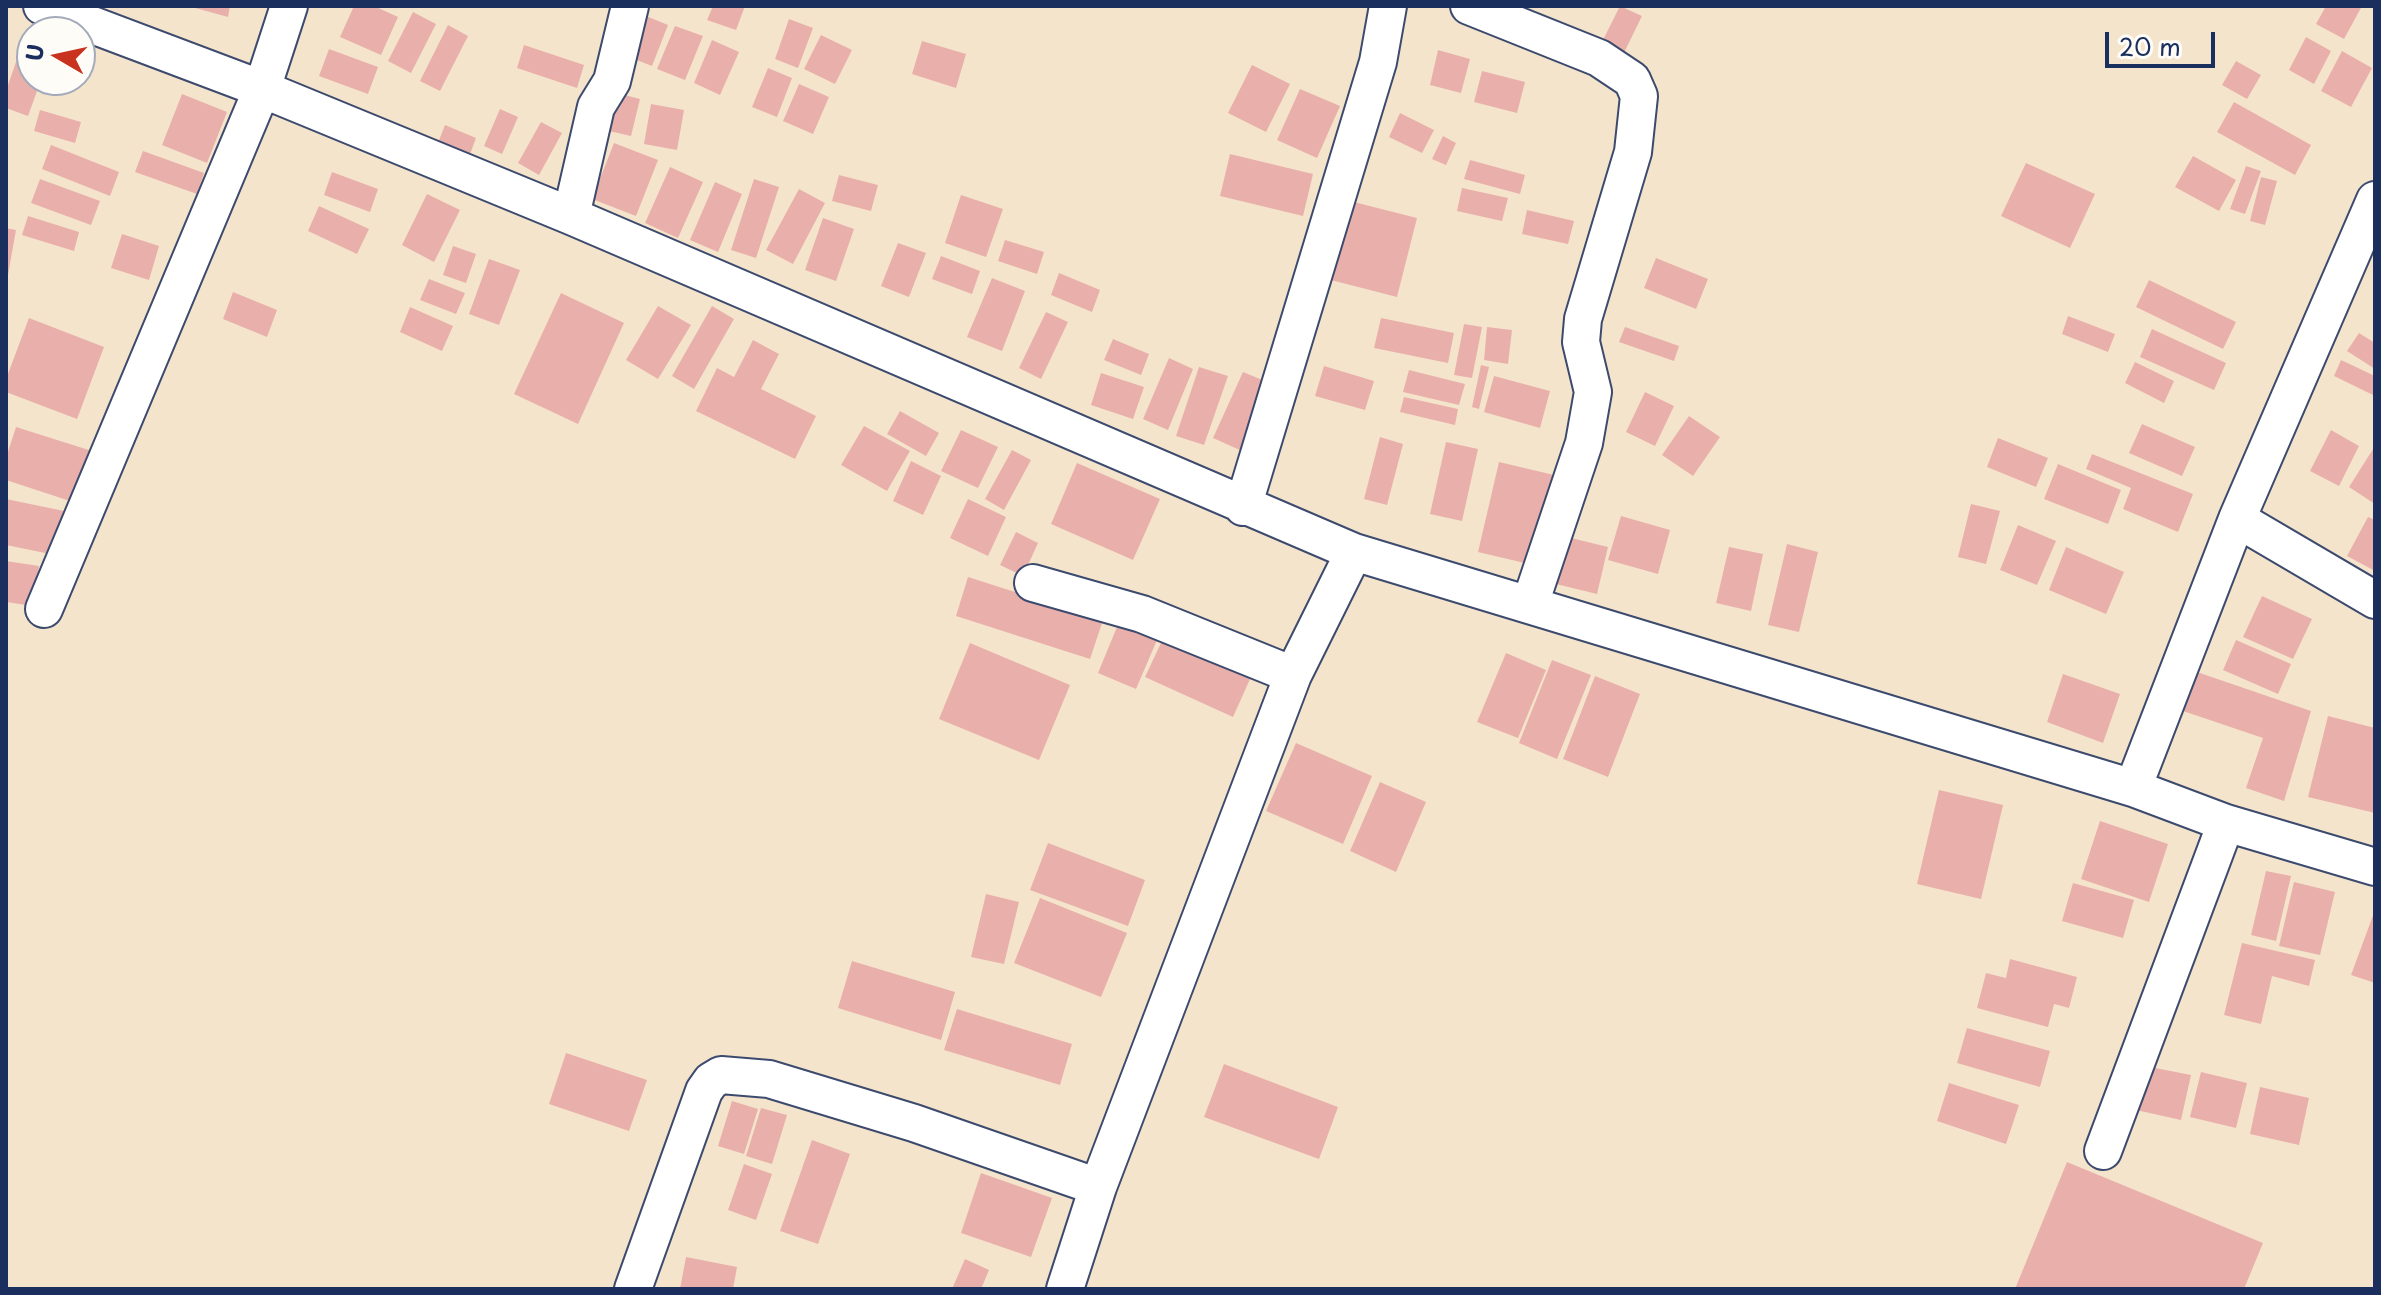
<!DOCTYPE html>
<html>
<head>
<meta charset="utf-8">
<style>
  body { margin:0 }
  #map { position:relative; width:2381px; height:1295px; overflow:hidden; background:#f5e4cc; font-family:"Playpen Sans",sans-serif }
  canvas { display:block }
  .frame { position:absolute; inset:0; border:8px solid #1b2f5e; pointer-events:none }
  .north { position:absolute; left:16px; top:16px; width:80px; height:80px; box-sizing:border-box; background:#fdfcf7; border:2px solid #a3aaba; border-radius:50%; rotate:279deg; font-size:22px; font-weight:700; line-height:32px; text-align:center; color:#1b2f5e }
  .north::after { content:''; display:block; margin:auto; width:28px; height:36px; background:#c8321e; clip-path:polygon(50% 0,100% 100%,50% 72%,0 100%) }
  .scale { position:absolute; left:2105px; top:32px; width:110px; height:36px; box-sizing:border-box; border:4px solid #1b2f5e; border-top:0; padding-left:10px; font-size:24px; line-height:28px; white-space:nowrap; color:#1b2f5e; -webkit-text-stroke:6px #fdfcf7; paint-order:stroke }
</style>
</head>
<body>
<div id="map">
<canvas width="2381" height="1295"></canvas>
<div class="frame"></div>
<div class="north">U</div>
<div class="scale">20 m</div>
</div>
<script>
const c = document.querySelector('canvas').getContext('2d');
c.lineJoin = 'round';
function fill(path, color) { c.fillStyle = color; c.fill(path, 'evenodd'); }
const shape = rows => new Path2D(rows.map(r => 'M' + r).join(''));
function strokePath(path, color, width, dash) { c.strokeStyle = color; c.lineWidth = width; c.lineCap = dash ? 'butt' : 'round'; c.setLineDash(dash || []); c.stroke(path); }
const building = shape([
  [188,6,230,6,228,17],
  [354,6,374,6,398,17,381,55,340,37],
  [713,6,745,6,736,30,707,20],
  [1620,6,1642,16,1618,65,1596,54],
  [2326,6,2362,6,2344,39,2316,24],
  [413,12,436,24,411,73,388,61],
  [641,14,668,25,652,66,624,55],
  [789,19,813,28,798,68,775,59],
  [448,25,468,36,440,91,420,81],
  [675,26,703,36,685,80,657,69],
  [821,35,852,50,835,84,804,69],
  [2306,37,2331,51,2314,84,2289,70],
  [712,40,739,52,720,95,694,83],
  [922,41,966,54,956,88,912,74],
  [524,45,584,65,577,88,517,68],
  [329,49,378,67,368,94,319,76],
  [1438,50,1470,59,1461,93,1430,85],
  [2342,51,2372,68,2351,107,2321,91],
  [18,56,32,61,32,80,41,80,28,116,6,108,6,91],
  [2236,61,2261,75,2247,99,2222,85],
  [1252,65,1290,84,1266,132,1228,113],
  [768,68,792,78,777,117,752,107],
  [1482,71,1525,82,1517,113,1474,102],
  [799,84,829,97,813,134,783,121],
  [1300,89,1340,106,1317,158,1277,140],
  [609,91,640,99,631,136,600,129],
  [182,94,227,112,207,163,162,145],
  [2234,102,2311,145,2295,175,2217,132],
  [651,104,684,110,677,150,644,144],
  [500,109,518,117,502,154,484,146],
  [40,110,81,122,75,143,34,131],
  [1400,113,1434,130,1422,153,1389,137],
  [541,122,562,133,539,175,518,163],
  [445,125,476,138,466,165,434,153],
  [1443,136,1456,143,1446,165,1432,159],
  [614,143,658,160,636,216,592,199],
  [51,145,119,172,110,196,42,169],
  [143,151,204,173,197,194,135,172],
  [1230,154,1313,174,1303,216,1220,196],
  [2193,156,2236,180,2219,211,2175,187],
  [1470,160,1525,175,1520,194,1464,179],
  [2026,163,2095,194,2070,248,2001,216],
  [2246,166,2261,171,2245,214,2230,209],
  [670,167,703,182,678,238,645,223],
  [332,172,378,189,370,212,324,195],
  [839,175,878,185,871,211,832,201],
  [2261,177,2277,181,2265,225,2250,221],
  [40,179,100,201,91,225,31,203],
  [754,179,779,187,756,258,731,250],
  [715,182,742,194,718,252,690,240],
  [1462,188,1508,198,1502,221,1457,211],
  [799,189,825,203,793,264,766,250],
  [427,194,460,210,434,262,402,245],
  [961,195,1003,209,986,257,945,243],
  [1346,200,1417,218,1397,297,1327,279],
  [319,206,369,229,357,254,308,231],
  [1527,210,1574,221,1568,244,1522,234],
  [28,216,79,232,74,251,22,235],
  [823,218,854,229,836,281,805,270],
  [6,228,16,230,8,275,6,274],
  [122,234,159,246,149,280,111,268],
  [1005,240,1044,252,1037,274,998,261],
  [898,243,926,253,909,297,881,286],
  [453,246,476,254,466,283,443,275],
  [941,256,980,271,972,294,932,279],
  [1656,258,1708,279,1696,309,1644,288],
  [489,259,520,270,499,325,469,314],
  [1059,273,1100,290,1092,312,1051,295],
  [992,278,1025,291,1002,351,967,337],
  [429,279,465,293,456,314,420,300],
  [2149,280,2236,322,2223,349,2136,307],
  [233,292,277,310,267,337,223,319],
  [561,293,624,323,578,424,514,394],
  [658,306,691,325,658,379,626,360],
  [712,306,734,319,694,389,672,376],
  [410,307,453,326,442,351,400,332],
  [1046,312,1068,322,1041,379,1019,368],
  [2068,316,2115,334,2108,352,2062,334],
  [29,318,104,347,77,419,6,392,6,379],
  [1381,318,1454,333,1448,363,1374,348],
  [1464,324,1482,327,1472,378,1454,375],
  [1487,327,1512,330,1508,364,1484,360],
  [1625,327,1679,346,1674,361,1619,342],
  [2152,329,2226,363,2214,390,2140,357],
  [2359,333,2375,343,2375,369,2347,351],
  [1113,339,1149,354,1141,375,1104,360],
  [753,340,779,354,761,389,816,416,795,459,696,411,717,368,734,377],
  [1169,358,1193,369,1168,430,1143,419],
  [2341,360,2375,376,2375,396,2334,376],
  [2135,362,2174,381,2164,403,2125,383],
  [1481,365,1489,367,1479,409,1472,407],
  [1324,366,1374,381,1365,410,1315,396],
  [1199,367,1228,376,1204,445,1176,436],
  [1409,370,1465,384,1459,405,1403,392],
  [1243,372,1272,384,1242,451,1213,438],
  [1101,373,1144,387,1133,419,1091,405],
  [1494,376,1550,391,1540,428,1484,412],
  [1645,392,1674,406,1655,446,1626,432],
  [1404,397,1458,409,1455,425,1400,412],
  [900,411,939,433,926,456,887,434],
  [1689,416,1720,437,1693,476,1662,455],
  [2142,424,2195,447,2182,476,2129,453],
  [864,426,910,451,887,491,841,465],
  [16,427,92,451,76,503,6,480,6,458],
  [961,430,998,447,978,488,941,471],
  [2331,430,2359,446,2339,486,2310,471],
  [1380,437,1403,444,1387,505,1364,499],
  [1998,438,2048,458,2036,487,1987,467],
  [1446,442,1478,449,1462,521,1430,514],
  [2375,446,2375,504,2349,487],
  [1012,450,1031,460,1004,510,985,499],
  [2092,454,2193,494,2178,532,2123,509,2131,488,2086,469],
  [911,461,941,476,923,515,893,501],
  [1499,462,1554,475,1533,565,1478,552],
  [1077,463,1160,499,1133,560,1051,524],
  [2058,464,2121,490,2108,524,2044,499],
  [6,499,64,511,55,555,6,545],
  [968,499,1006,517,988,556,950,538],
  [1971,504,2000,511,1986,564,1958,557],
  [1621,516,1670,530,1658,574,1608,560],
  [2368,517,2375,520,2375,571,2347,556],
  [2018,525,2056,541,2037,585,2000,570],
  [1016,532,1038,543,1023,576,1000,565],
  [1563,536,1608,547,1597,594,1552,583],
  [1787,544,1818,552,1799,632,1768,625],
  [1729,547,1763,554,1751,611,1716,603],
  [2066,547,2124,572,2106,614,2049,590],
  [6,561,39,566,33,606,6,602],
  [968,577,1103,620,1090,659,956,616],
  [2262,596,2312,619,2293,659,2243,637],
  [1124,610,1163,626,1136,689,1098,673],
  [1168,628,1255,668,1233,717,1145,677],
  [2236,640,2291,664,2278,694,2223,670],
  [970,643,1070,685,1039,760,939,719],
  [1506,653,1546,670,1518,738,1477,722],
  [1552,660,1591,675,1557,759,1519,743],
  [2197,672,2311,711,2284,801,2246,788,2263,738,2183,711],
  [2063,674,2120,694,2103,743,2047,722],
  [1595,676,1640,694,1608,777,1563,759],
  [2328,716,2375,728,2375,813,2308,797],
  [1296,743,1372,776,1343,844,1266,811],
  [1380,782,1426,802,1396,872,1350,851],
  [1939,790,2003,805,1981,899,1917,884],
  [2100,821,2168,844,2149,902,2081,879],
  [1048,843,1145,880,1128,926,1030,890],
  [2266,871,2291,876,2276,941,2251,935],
  [2294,882,2335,892,2320,955,2279,946],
  [2073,883,2134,900,2123,938,2062,921],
  [986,894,1019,902,1004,964,971,957],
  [1040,898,1127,933,1101,997,1014,963],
  [2375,910,2375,983,2351,975],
  [2242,943,2315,960,2309,986,2272,976,2261,1024,2224,1015],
  [2010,959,2077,977,2069,1008,2054,1004,2048,1027,1977,1008,1986,973,2006,978],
  [852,961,955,992,941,1040,838,1008],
  [957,1009,1072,1044,1060,1085,944,1050],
  [1967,1028,2050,1051,2040,1087,1957,1063],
  [566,1053,647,1080,629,1131,549,1104],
  [1224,1064,1338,1107,1319,1159,1204,1117],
  [2145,1066,2191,1075,2181,1120,2136,1110],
  [2201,1072,2247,1083,2236,1128,2190,1117],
  [1949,1083,2019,1105,2006,1144,1937,1121],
  [2260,1087,2309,1098,2299,1145,2250,1134],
  [732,1101,758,1109,744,1154,718,1146],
  [761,1108,787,1115,772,1164,746,1156],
  [812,1140,850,1154,818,1244,780,1231],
  [2067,1162,2263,1243,2244,1289,2015,1289],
  [744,1164,772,1174,756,1220,728,1210],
  [981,1173,1052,1198,1031,1257,961,1233],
  [686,1257,737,1267,733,1289,680,1289],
  [965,1259,989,1270,981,1289,952,1289]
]);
const street = shape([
  [42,6,262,89,571,216,1354,552,2133,788,2226,823,2375,867],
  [1469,6,1599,58,1632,80,1639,96,1633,152,1583,319,1581,342,1593,392,1584,443,1530,604],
  [571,216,596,107,612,81,630,6],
  [1243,507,1378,62,1388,6],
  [2237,519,2375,600],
  [1033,583,1142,614,1293,675],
  [44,609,262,89,289,6],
  [2133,788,2237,519,2375,200],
  [2103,1151,2226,823],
  [633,1289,704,1091,711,1081,721,1075,769,1079,914,1123,1098,1187],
  [1065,1289,1098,1187,1293,675,1354,552]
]);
fill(building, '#e9b0ab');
strokePath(street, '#3c4a6e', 40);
strokePath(street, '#fff', 36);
</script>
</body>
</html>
